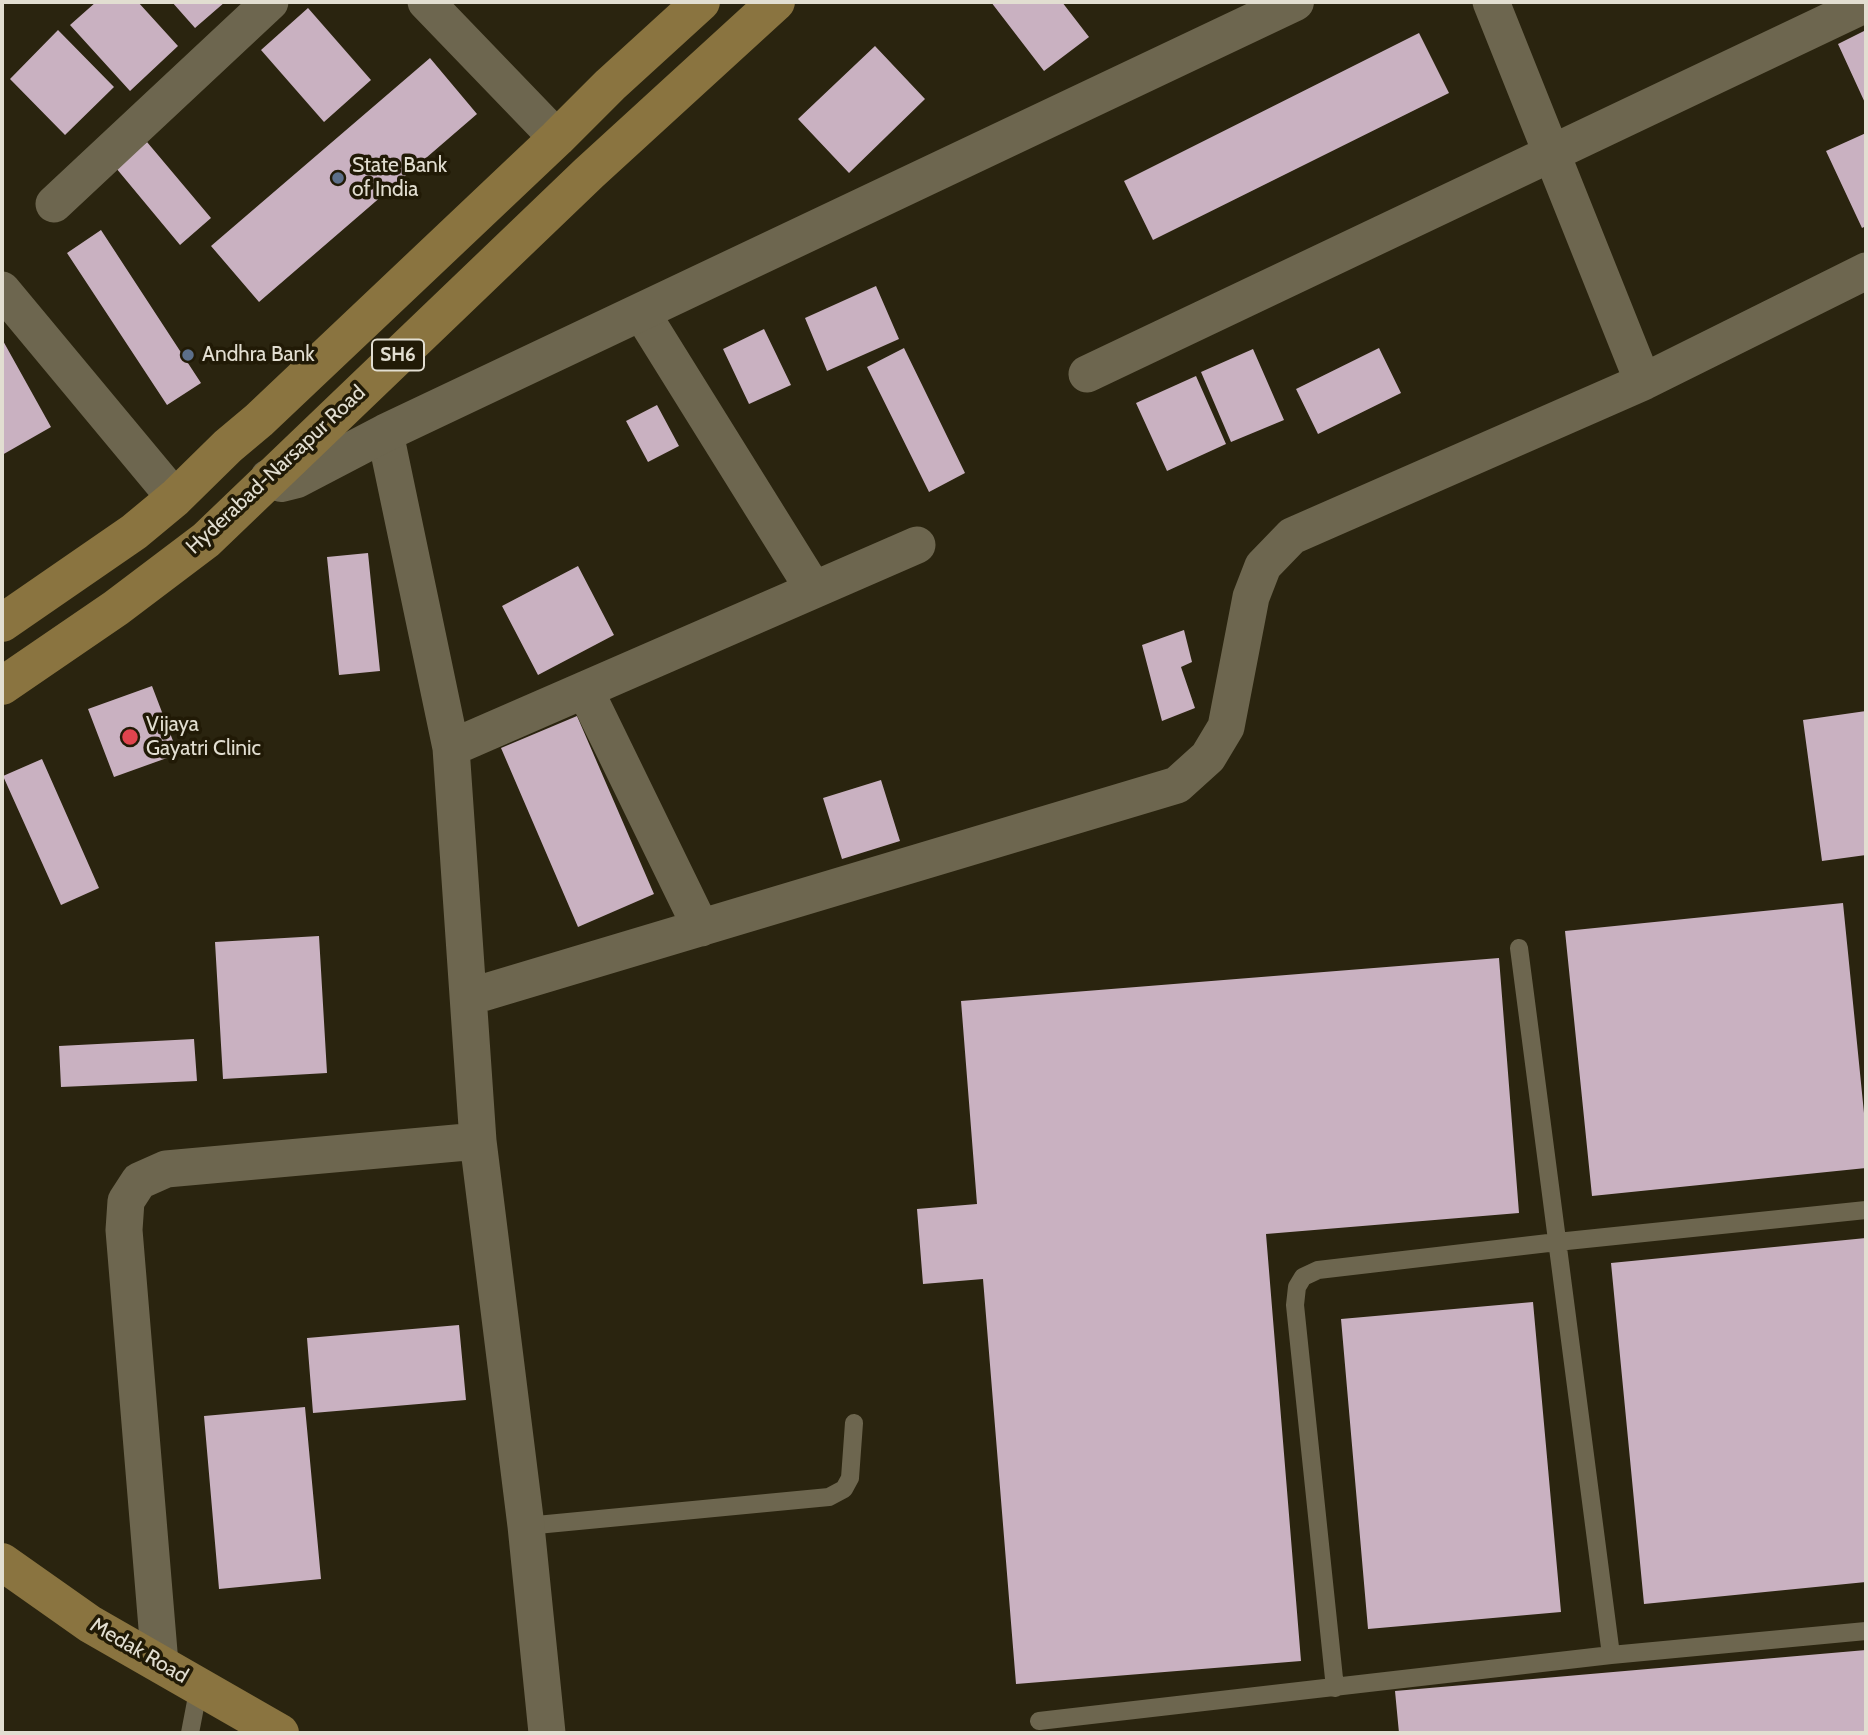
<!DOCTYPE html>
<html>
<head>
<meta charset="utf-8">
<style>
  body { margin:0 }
  #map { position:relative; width:1868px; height:1735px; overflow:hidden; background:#2a240f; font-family:Cabin,sans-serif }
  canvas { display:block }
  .frame { position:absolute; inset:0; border:4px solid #e2ded1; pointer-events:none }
</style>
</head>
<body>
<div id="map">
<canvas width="1868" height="1735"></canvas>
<div class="frame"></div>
</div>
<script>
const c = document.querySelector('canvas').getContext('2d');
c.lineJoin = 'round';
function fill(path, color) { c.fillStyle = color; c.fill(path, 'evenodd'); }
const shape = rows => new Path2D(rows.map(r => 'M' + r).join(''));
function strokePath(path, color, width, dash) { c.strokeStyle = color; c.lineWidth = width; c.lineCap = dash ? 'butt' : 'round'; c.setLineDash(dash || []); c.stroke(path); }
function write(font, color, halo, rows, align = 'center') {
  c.font = font + ' Cabin,sans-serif'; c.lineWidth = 7; c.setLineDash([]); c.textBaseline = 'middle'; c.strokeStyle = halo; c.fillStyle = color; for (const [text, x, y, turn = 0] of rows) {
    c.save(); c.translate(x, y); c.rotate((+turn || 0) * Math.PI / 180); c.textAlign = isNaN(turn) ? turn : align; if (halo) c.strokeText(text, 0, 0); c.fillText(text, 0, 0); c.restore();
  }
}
const building = shape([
  [96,2,138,2,178,46,130,91,70,25],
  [172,2,225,2,195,28],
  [991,2,1062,2,1089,37,1044,71],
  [308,8,371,80,324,122,261,50],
  [58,30,114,87,65,135,10,79],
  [1866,30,1866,105,1838,44],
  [1419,33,1449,93,1153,240,1124,181],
  [875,46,925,99,849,173,798,119],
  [430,58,477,114,259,302,211,246],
  [1866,133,1866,226,1862,228,1826,151],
  [147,142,211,218,180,245,116,168],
  [101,230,201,383,167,405,67,253],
  [876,286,899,339,827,371,805,318],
  [764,329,791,385,749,404,723,349],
  [2,339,51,427,2,455],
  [904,348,965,473,929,492,867,367],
  [1379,348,1401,393,1318,434,1296,389],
  [1253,349,1284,420,1231,442,1201,372],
  [1196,376,1226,444,1167,471,1136,403],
  [657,405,679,446,648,462,626,421],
  [368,553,380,671,339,675,327,557],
  [578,566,614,635,538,675,502,606],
  [1184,630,1192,662,1181,667,1195,708,1162,721,1142,645],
  [152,686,178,754,114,777,88,709],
  [1866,711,1866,855,1822,861,1803,720],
  [577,716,654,894,578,927,501,748],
  [42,759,99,888,61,905,3,776],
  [881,780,900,841,842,859,823,798],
  [1843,903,1866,1133,1866,1168,1592,1196,1565,931],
  [319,936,327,1073,223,1079,215,942],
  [1499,958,1519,1213,1266,1234,1301,1661,1016,1684,983,1279,923,1284,917,1209,977,1204,961,1001],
  [194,1039,197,1081,61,1087,59,1046],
  [1866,1238,1866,1582,1644,1604,1611,1263],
  [1533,1302,1561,1612,1368,1629,1341,1319],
  [459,1325,466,1400,313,1413,307,1338],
  [305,1407,321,1579,219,1589,204,1416],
  [1866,1650,1866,1733,1399,1733,1395,1691]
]);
const lane = shape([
  [1519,948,1611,1655],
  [526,1526,829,1497,844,1489,850,1478,854,1423],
  [1335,1688,1295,1305,1297,1287,1303,1277,1318,1270,1557,1242,1866,1210],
  [1039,1721,1611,1655,1866,1631],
  [190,1733,199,1686]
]);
const street = shape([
  [426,2,557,138],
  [1491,2,1643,382],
  [54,204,270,2],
  [2,290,175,498],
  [641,312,814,590],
  [1087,374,1866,4],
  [385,433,451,748,478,1141,526,1526,547,1733],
  [585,690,701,928],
  [451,748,917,545],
  [469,997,1177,785,1208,757,1226,727,1251,597,1263,566,1292,536,1643,382,1866,271],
  [160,1664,124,1230,126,1201,139,1181,166,1169,478,1141]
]);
const secondary = shape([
  [269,478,281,483,297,479,385,433,1295,2]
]);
const primary = shape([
  [2,623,134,532,175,498,228,446,259,420,557,138,610,85,701,2],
  [2,686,116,608,206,540,589,173,776,2],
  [2,1562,90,1624,280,1733]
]);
const markers = [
  [338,178,7,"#5c6f8a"],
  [188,355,7,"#5c6f8a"],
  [130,737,9,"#e0444e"]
];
const shields = [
  [398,355,52]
];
const shieldNames = [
  ["SH6",398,355]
];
const poiNames = [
  ["State Bank",352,166],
  ["of India",352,190],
  ["Andhra Bank",202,355],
  ["Vijaya",146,725],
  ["Gayatri Clinic",146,749]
];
const streetNames = [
  ["Hyderabad-Narsapur Road",276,470,-43],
  ["Medak Road",139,1651,30]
];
fill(building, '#c9b1c1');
strokePath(lane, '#6d664f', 18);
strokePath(street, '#6d664f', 37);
strokePath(secondary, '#6d664f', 38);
strokePath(primary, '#8a7440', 38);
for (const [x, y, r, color] of markers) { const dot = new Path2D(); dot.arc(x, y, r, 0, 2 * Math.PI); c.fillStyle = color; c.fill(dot); strokePath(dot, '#211a06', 2.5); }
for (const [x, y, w] of shields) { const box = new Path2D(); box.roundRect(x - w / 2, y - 15.5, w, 31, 5); c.fillStyle = '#211a06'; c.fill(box); strokePath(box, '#e2ded1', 2); }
write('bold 19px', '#e2ded1', null, shieldNames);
write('21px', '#e2ded1', '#211a06', poiNames, 'left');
write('21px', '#e2ded1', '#211a06', streetNames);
</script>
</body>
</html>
